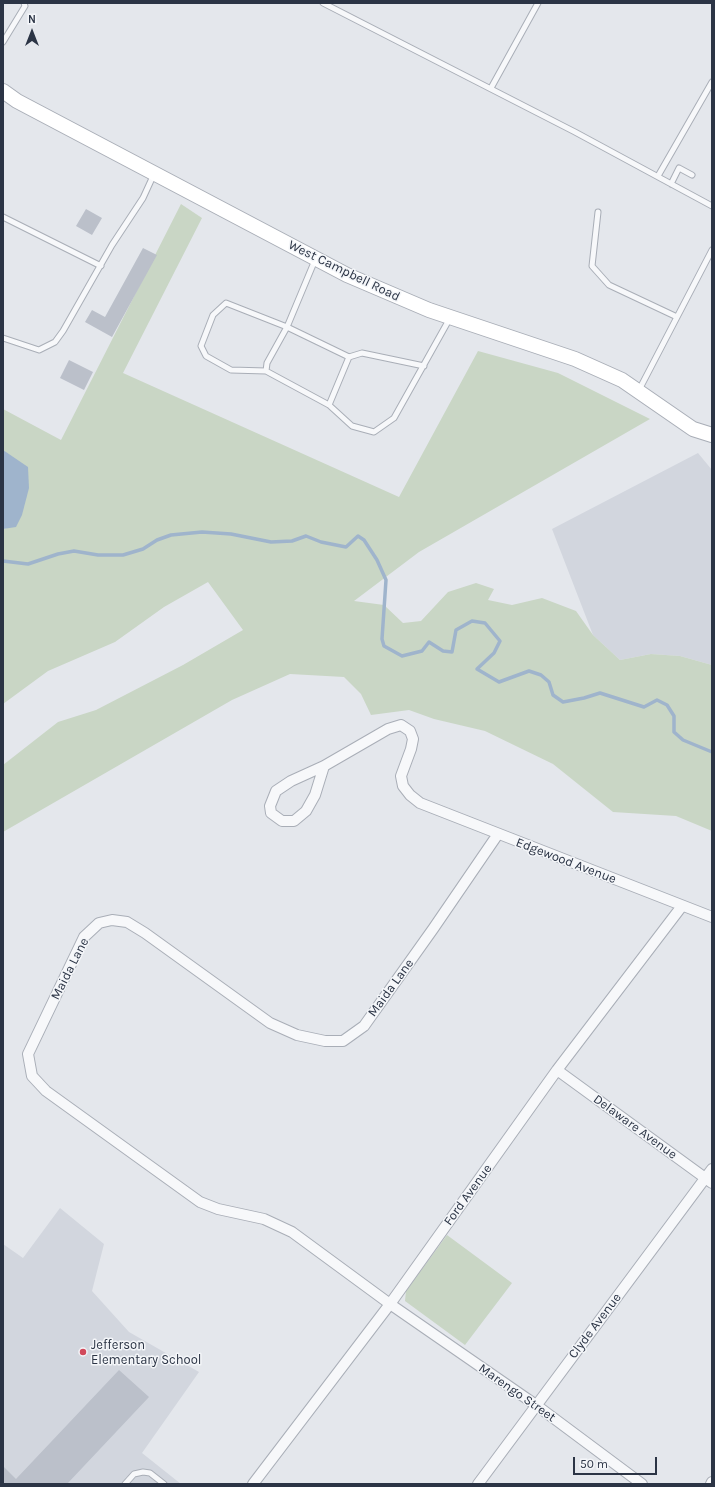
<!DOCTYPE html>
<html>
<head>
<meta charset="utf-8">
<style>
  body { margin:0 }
  #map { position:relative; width:715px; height:1487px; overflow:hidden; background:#e4e7ec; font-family:Karla,sans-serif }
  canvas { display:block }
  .frame { position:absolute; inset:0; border:4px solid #2b3445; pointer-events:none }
  .north { position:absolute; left:12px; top:12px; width:40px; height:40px; -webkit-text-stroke:3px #f4f6f9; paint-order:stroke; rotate:0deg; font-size:11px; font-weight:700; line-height:16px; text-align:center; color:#2b3445 }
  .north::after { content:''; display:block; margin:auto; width:14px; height:18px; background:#2b3445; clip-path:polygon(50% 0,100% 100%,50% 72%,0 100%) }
  .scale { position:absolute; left:573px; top:1457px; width:84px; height:18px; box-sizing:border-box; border:2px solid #2b3445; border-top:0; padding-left:5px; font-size:12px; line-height:14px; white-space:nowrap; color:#2b3445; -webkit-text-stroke:3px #f4f6f9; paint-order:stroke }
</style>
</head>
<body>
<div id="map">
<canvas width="715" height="1487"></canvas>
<div class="frame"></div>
<div class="north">N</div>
<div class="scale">50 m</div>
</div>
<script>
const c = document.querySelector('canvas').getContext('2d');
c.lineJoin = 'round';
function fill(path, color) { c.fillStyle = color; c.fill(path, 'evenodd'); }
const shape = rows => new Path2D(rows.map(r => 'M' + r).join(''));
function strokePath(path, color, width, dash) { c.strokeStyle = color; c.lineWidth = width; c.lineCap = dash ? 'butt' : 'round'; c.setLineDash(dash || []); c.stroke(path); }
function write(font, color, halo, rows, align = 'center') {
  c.font = font + ' Karla,sans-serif'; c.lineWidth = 3; c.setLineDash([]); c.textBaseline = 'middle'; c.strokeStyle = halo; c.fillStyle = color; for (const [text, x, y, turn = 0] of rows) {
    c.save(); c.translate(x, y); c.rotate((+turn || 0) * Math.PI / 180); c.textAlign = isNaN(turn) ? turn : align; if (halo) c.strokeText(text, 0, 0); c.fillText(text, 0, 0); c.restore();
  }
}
const built = shape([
  [698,453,712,470,712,665,680,656,651,654,620,660,593,635,552,529],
  [60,1208,104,1244,92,1291,129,1332,199,1372,142,1453,181,1484,3,1484,3,1244,23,1258]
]);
const green = shape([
  [181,204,202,218,123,373,399,497,478,351,558,373,650,419,419,552,354,601,384,605,403,623,421,621,448,592,476,583,494,589,488,600,512,605,542,598,576,611,593,635,620,660,651,654,680,656,712,665,712,831,676,816,613,812,553,764,485,731,434,719,409,710,371,715,361,694,344,677,290,674,232,700,3,832,3,765,58,722,96,710,183,665,243,630,208,582,164,607,115,642,48,671,3,704,3,529,16,526,5,452,3,450,3,409,61,440],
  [447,1235,512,1283,465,1345,405,1301,406,1291]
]);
const water = shape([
  [3,450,28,467,29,488,22,515,16,527,3,529]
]);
const stream = shape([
  [3,561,28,564,58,554,74,551,98,555,123,555,143,549,157,540,171,535,202,532,231,534,271,542,292,541,306,536,321,542,346,547,358,536,364,540,377,560,386,580,382,639,384,646,402,656,422,651,429,642,443,651,452,652,456,630,472,621,485,623,500,641,494,653,477,669,499,682,529,671,541,675,549,682,553,695,563,702,584,698,600,693,644,707,657,700,667,705,674,716,674,732,683,740,712,752]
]);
const building = shape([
  [86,209,102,218,92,235,76,226],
  [143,248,157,255,112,337,85,322,92,310,105,317],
  [69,360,93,372,84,390,60,378],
  [119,1370,149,1397,67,1484,3,1484,3,1466,16,1479]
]);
const lane = shape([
  [323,3,575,132,712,206],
  [3,42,25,6,24,3],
  [491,88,538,3],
  [658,176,712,82],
  [671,184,679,168,692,175],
  [598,212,592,266,609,285,677,317],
  [3,217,101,266],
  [315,260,287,327,267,363,266,371,329,405,349,357],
  [3,338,39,350,55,342,63,331,112,245,143,198,154,174],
  [266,371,231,370,206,356,201,346,213,315,226,303,287,327,349,357,362,353,424,366],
  [639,390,712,250],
  [329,405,352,426,374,432,394,418,450,318],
  [125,1484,134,1474,143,1472,150,1473,164,1484]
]);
const street = shape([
  [324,766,388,729,401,725,410,731,413,739,411,749,401,776,403,786,410,795,420,803,712,917],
  [324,766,315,795,306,811,294,821,282,821,271,813,270,806,276,791,291,781,324,766],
  [498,834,433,929,364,1026,343,1041,325,1041,297,1035,270,1023,145,933,127,922,112,920,99,923,84,937,28,1054,32,1076,46,1091,200,1202,218,1209,264,1219,292,1232,390,1304,536,1405,642,1484],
  [557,1070,712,1183],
  [253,1484,390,1304,557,1070,682,906],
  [478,1484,712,1169],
  [711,1484,712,1482]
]);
const secondary = shape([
  [3,91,17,101,347,275,429,310,575,359,622,380,693,429,712,435]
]);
const markers = [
  [83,1352,4,"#d1495b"]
];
const streetNames = [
  ["West Campbell Road",344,271,26],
  ["Edgewood Avenue",566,861,21],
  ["Maida Lane",70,969,-63],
  ["Maida Lane",391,988,-54],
  ["Delaware Avenue",635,1127,36],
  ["Ford Avenue",468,1195,-54],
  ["Clyde Avenue",595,1326,-53],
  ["Marengo Street",517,1393,35]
];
const poiNames = [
  ["Jefferson",91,1345],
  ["Elementary School",91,1360]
];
fill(built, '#d2d6de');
fill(green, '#c9d6c5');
fill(water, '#9fb4cc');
strokePath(stream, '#9fb4cc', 3.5);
fill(building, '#bbc0ca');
strokePath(lane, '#a9aeb7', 7);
strokePath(street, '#a9aeb7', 12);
strokePath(secondary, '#a9aeb7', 16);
strokePath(lane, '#f7f8fa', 5);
strokePath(street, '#f7f8fa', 10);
strokePath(secondary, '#fff', 14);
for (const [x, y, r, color] of markers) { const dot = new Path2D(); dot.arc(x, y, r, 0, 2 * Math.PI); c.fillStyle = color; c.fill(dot); strokePath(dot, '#f4f6f9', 1.5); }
write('13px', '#2b3445', '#f4f6f9', streetNames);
write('13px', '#2b3445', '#f4f6f9', poiNames, 'left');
</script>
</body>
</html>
